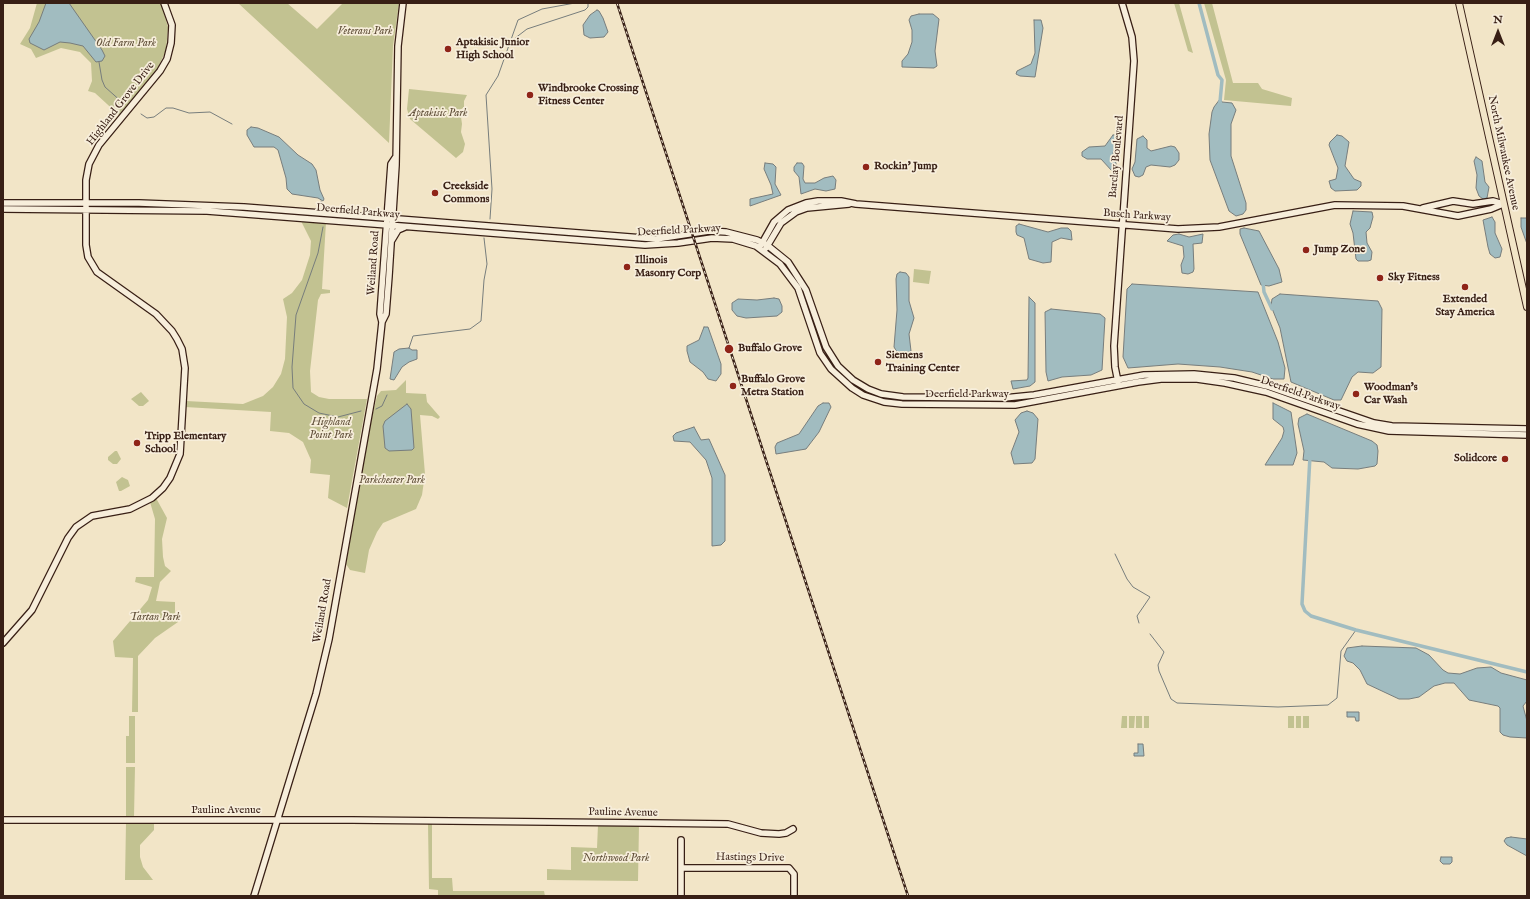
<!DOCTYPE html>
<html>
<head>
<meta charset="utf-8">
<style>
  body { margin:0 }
  #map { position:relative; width:1530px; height:899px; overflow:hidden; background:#f2e5c7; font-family:"IM FELL English",serif }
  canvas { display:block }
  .frame { position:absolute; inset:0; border:4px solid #381f15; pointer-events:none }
  .north { position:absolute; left:1478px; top:12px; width:40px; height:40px; -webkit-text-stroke:3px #f7eedb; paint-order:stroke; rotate:0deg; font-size:11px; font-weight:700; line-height:16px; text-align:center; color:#381f15 }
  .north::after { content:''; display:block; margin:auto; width:14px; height:18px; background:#381f15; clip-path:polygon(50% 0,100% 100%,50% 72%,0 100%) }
</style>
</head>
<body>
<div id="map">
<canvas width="1530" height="899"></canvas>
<div class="frame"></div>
<div class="north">N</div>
</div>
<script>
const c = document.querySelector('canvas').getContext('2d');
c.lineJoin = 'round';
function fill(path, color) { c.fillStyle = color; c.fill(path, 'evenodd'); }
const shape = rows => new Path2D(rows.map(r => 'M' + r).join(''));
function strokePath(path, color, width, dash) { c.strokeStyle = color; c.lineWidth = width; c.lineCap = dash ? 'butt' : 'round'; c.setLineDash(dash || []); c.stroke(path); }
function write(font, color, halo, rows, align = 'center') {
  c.font = font + ' "IM FELL English",serif'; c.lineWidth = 3.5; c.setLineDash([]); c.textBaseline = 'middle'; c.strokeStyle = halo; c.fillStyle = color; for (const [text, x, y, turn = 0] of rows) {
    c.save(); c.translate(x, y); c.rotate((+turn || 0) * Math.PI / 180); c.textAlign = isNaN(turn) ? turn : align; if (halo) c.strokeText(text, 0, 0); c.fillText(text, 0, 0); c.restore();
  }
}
const green = shape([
  [37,3,161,3,168,27,166,50,157,70,119,115,95,93,88,91,92,81,91,63,80,52,61,48,36,58,31,49,20,44,30,28],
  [238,3,287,3,317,29,343,3,399,3,393,46,389,143],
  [1174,3,1179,3,1193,53,1188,51],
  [1204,3,1212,3,1233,83,1258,83,1262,89,1292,98,1291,106,1224,100,1226,80],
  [409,89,467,95,464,101,464,107,460,110,462,124,461,132,465,144,463,152,456,158,410,119,407,109],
  [300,219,326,222,322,289,330,290,330,293,321,294,318,300,310,371,311,392,319,397,329,399,367,399,347,508,328,498,330,475,310,473,311,460,303,442,289,433,270,431,271,412,185,407,186,401,243,404,263,396,273,387,281,374,285,359,287,317,283,299,292,293,302,280,310,255,311,241],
  [914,269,931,271,929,284,913,282],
  [406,380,406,393,426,394,427,402,440,417,438,419,432,416,420,415,425,474,422,495,416,509,383,523,377,532,369,550,365,573,350,570,346,564,368,434,377,396,381,391,396,390],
  [141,392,149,401,143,406,139,406,131,399],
  [115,451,117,451,121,459,117,464,113,464,108,460,108,457],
  [122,477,128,480,130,486,121,491,119,491,116,482],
  [156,498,167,518,162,539,163,557,165,566,171,571,160,582,156,601,175,602,175,617,178,622,155,638,138,656,138,712,132,712,133,658,115,657,113,641,148,600,152,587,135,582,136,577,154,577,155,519,150,502],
  [129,716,135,716,135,763,126,763,126,736,129,736],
  [1122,716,1127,716,1127,728,1121,728],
  [1129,716,1135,716,1134,728,1129,728],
  [1136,716,1142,716,1142,728,1136,728],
  [1144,716,1149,716,1149,728,1144,728],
  [1288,716,1294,716,1294,728,1288,728],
  [1296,716,1301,716,1301,728,1296,728],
  [1303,716,1309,716,1309,728,1303,728],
  [126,767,135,767,134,817,126,817],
  [126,823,154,823,154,830,140,845,140,857,143,867,153,880,125,880],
  [428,824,432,824,432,878,452,878,453,891,544,891,545,896,438,896,438,890,429,889],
  [598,825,639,825,638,881,547,880,547,869,571,870,571,847,597,848]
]);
const water = shape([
  [46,3,69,3,102,50,105,56,102,61,96,62,83,46,70,43,60,42,44,50,30,43,29,39,39,22,46,3],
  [597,10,599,11,603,18,608,32,604,37,590,38,584,35,583,25,590,15,597,10],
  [919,14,933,14,939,19,935,51,937,66,934,68,902,67,902,61,908,54,912,42,912,30,909,20,911,16,919,14],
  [1034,20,1041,20,1043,28,1035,77,1020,76,1016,74,1017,71,1031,64,1035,53,1034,20],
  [1220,99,1222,102,1232,103,1236,110,1231,124,1231,156,1246,203,1246,210,1243,214,1236,216,1229,211,1210,160,1209,134,1212,112,1214,107,1220,99],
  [251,127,258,128,279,137,298,155,312,164,316,170,320,190,324,199,323,201,318,198,292,194,287,189,286,178,278,150,274,147,254,147,247,135,247,130,251,127],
  [1113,135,1116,135,1119,139,1113,153,1117,167,1116,170,1112,171,1101,159,1087,159,1082,156,1082,152,1089,147,1105,146,1113,135],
  [1337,135,1342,136,1349,142,1345,166,1354,179,1361,182,1361,186,1357,190,1335,191,1331,188,1329,181,1336,179,1338,168,1329,145,1330,142,1337,135],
  [1143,136,1147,140,1147,148,1151,151,1171,146,1175,147,1179,153,1179,160,1175,165,1170,167,1151,165,1146,167,1143,175,1139,177,1135,176,1132,169,1135,162,1137,139,1143,136],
  [1476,157,1482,161,1485,182,1489,187,1487,198,1483,199,1479,196,1476,188,1477,175,1474,161,1476,157],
  [765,163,773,164,776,167,775,184,781,195,750,206,750,199,773,194,771,185,764,169,765,163],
  [797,163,802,163,804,166,803,179,805,183,815,183,824,178,833,176,836,180,835,189,826,191,815,189,801,194,799,177,794,171,794,167,797,163],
  [1353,211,1372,212,1373,217,1370,228,1366,232,1367,243,1372,252,1371,260,1368,261,1358,261,1356,259,1353,233,1350,224,1353,211],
  [1492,217,1495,222,1495,233,1502,249,1500,257,1495,258,1490,254,1488,247,1483,220,1492,217],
  [1521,218,1527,218,1527,244,1521,227,1521,218],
  [1019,224,1048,232,1061,228,1068,228,1071,231,1072,240,1061,238,1052,242,1051,262,1043,263,1029,259,1024,238,1017,235,1016,232,1016,226,1019,224],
  [1244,228,1259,231,1279,269,1282,282,1269,286,1261,285,1240,234,1240,229,1244,228],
  [1179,234,1189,237,1203,234,1202,243,1193,244,1194,269,1193,272,1188,274,1182,273,1181,265,1184,257,1183,246,1167,241,1173,235,1179,234],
  [900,272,906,273,909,277,909,301,914,318,909,334,911,351,906,353,897,352,894,347,897,310,896,279,897,274,900,272],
  [1132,284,1258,292,1278,342,1285,368,1284,379,1273,379,1252,372,1220,367,1178,364,1128,368,1123,357,1127,289,1132,284],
  [1280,294,1378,301,1382,309,1381,367,1373,373,1358,372,1352,377,1341,400,1334,400,1291,382,1280,328,1271,306,1272,299,1280,294],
  [1029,297,1035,303,1035,382,1030,386,1013,389,1011,381,1027,380,1028,378,1029,297],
  [774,298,779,299,782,306,782,312,777,316,746,318,737,316,732,310,732,303,738,299,757,300,774,298],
  [1051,309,1100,314,1105,318,1102,370,1091,375,1062,377,1048,381,1046,372,1045,312,1051,309],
  [704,327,708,327,721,364,721,374,716,381,708,379,703,372,690,362,687,351,687,346,699,340,704,327],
  [409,348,412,350,417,350,417,359,409,362,402,367,394,380,390,379,394,352,399,349,409,348],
  [823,403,829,403,831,407,819,432,806,449,776,454,775,447,777,443,799,434,818,406,823,403],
  [1273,403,1291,412,1297,453,1293,465,1265,465,1282,438,1284,431,1283,427,1273,419,1273,403],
  [407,404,411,409,414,448,412,450,389,451,385,448,383,426,385,421,407,404],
  [1027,411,1033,413,1038,419,1035,459,1032,463,1014,464,1011,453,1019,432,1015,420,1021,413,1027,411],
  [1307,414,1372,441,1377,445,1378,451,1377,464,1375,466,1358,469,1332,468,1324,462,1303,460,1304,451,1298,424,1299,418,1307,414],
  [694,427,701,440,709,439,725,475,725,541,721,545,712,546,712,478,706,460,690,442,674,441,673,436,676,433,694,427],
  [1362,646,1416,648,1429,655,1443,670,1448,673,1460,674,1477,668,1491,667,1501,673,1527,680,1527,701,1523,706,1527,721,1527,738,1510,737,1503,735,1500,732,1500,708,1498,706,1469,700,1454,683,1445,683,1434,686,1419,697,1409,699,1399,699,1367,684,1360,670,1353,663,1347,661,1344,656,1347,648,1362,646],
  [1347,712,1359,712,1359,721,1356,721,1355,717,1347,717,1347,712],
  [1138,744,1143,744,1144,756,1134,756,1134,753,1138,753,1138,744],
  [1511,837,1527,839,1527,856,1507,845,1504,841,1506,838,1511,837],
  [1441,857,1452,857,1452,862,1450,864,1443,864,1440,861,1441,857]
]);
const stream = shape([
  [510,42,527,29,585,10,588,7,588,3],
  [99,62,102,80,105,87,123,103],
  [141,114,147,118,154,117,166,108,173,108,189,113,210,112,232,124],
  [321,205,321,201],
  [490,219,492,189,486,95,498,76,518,20,542,9,575,3],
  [323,227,318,253,296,315,292,367,293,388,304,404,319,413,338,417,361,411],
  [409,348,413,336,470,329,481,321,484,280,487,264,484,238],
  [376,409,382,406,387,395],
  [1115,554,1127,579,1133,587,1150,597,1137,616,1139,623],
  [1150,634,1164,652,1158,665,1159,671,1171,699,1177,703,1278,707,1328,705,1337,698,1341,651,1356,630]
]);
const canal = shape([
  [1199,3,1218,75,1222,80,1220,102],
  [1263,282,1264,292,1272,309],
  [1310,456,1302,604,1305,611,1311,616,1356,630,1527,672]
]);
const secondary = shape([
  [3,203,139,203,244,207,656,239,709,231,726,232,757,240,767,245,788,262,806,290,826,347,838,366,853,380,868,389,881,394,903,397,1004,398,1034,395,1144,375,1194,374,1234,378,1267,386,1374,423,1392,426,1527,429],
  [1423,208,1453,201,1473,204,1493,201,1503,204],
  [3,209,207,211,645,245,678,243,712,238,733,239,756,246,780,264,798,288,820,353,831,369,852,388,863,395,884,402,902,404,1015,405,1138,382,1161,379,1197,379,1225,383,1266,392,1357,424,1389,431,1527,435],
  [392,240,398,230,405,227],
  [761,245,774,222,788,210,806,203,818,201,841,201,856,204,1178,229,1219,227,1335,205,1403,206,1458,216,1491,209,1503,204],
  [766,248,781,223,796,212,807,208,849,204],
  [382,322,386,314,389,276,396,165,398,46,403,3],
  [1118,382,1115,367,1114,346,1134,61,1132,37,1122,3],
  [3,643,32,610,68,538,76,527,92,516,130,509,152,498,163,488,170,478,180,454,185,368,182,349,177,339,172,331,156,314,97,272,88,257,86,245,86,180,89,164,99,145,160,71,167,59,171,43,172,25,164,3],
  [3,820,352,820,649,823,728,824,761,833,779,834,786,833,793,829],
  [681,840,681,896],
  [681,868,789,868,794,874,794,896],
  [254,896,316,694,329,639,377,369,382,322,380,314,391,164,395,158]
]);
const primary = shape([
  [1459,3,1527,307]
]);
const rail = shape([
  [617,3,908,896]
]);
const markers = [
  [448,49,4,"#8f2418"],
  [530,95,4,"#8f2418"],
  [866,167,4,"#8f2418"],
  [435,193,4,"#8f2418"],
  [1306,250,4,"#8f2418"],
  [627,267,4,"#8f2418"],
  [1380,278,4,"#8f2418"],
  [1465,287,4,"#8f2418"],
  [729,349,5,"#8f2418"],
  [878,362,4,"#8f2418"],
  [733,386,4,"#8f2418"],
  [1356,394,4,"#8f2418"],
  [137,443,4,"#8f2418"],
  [1505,459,4,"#8f2418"]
];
const parkNames = [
  ["Veterans Park",365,32],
  ["Old Farm Park",126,44],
  ["Aptakisic Park",438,114],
  ["Highland",331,423],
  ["Point Park",331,436],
  ["Parkchester Park",392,481],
  ["Tartan Park",155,618],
  ["Northwood Park",616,859]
];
const poiNames = [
  ["Aptakisic Junior",456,43],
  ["High School",456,56],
  ["Windbrooke Crossing",538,89],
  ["Fitness Center",538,102],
  ["Rockin' Jump",874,167],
  ["Creekside",443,187],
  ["Commons",443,200],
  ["Jump Zone",1314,250],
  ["Illinois",635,261],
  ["Masonry Corp",635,274],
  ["Sky Fitness",1388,278],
  ["Extended",1465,300,"center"],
  ["Stay America",1465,313,"center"],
  ["Buffalo Grove",738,349],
  ["Siemens",886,356],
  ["Training Center",886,369],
  ["Buffalo Grove",741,380],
  ["Metra Station",741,393],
  ["Woodman's",1364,388],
  ["Car Wash",1364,401],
  ["Tripp Elementary",145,437],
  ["School",145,450],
  ["Solidcore",1497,459,"right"]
];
const streetNames = [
  ["Highland Grove Drive",121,104,-52],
  ["North Milwaukee Avenue",1503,153,78],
  ["Barclay Boulevard",1117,157,-85],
  ["Deerfield Parkway",358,212,5],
  ["Busch Parkway",1137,216,4],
  ["Deerfield Parkway",679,231,-3],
  ["Weiland Road",374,263,-86],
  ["Deerfield Parkway",1300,394,19],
  ["Deerfield Parkway",967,395],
  ["Weiland Road",323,611,-80],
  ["Pauline Avenue",226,811],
  ["Pauline Avenue",623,813,1],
  ["Hastings Drive",750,858,1]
];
fill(green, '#c2c291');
fill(water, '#a1bcc0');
strokePath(water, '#777d7c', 1);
strokePath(stream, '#777d7c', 1);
strokePath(canal, '#a1bcc0', 3.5);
strokePath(secondary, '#381f15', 8);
strokePath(primary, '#381f15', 8);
strokePath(secondary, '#f7eedb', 5.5);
strokePath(primary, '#f2e5c7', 6);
strokePath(rail, '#381f15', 2.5);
strokePath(rail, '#f7eedb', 1, [3]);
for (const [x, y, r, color] of markers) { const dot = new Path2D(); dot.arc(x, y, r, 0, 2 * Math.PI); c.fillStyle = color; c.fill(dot); strokePath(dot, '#f7eedb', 1.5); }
write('italic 11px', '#61503a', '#f7eedb', parkNames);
write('bold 11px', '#381f15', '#f7eedb', poiNames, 'left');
write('11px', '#381f15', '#f7eedb', streetNames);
</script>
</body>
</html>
